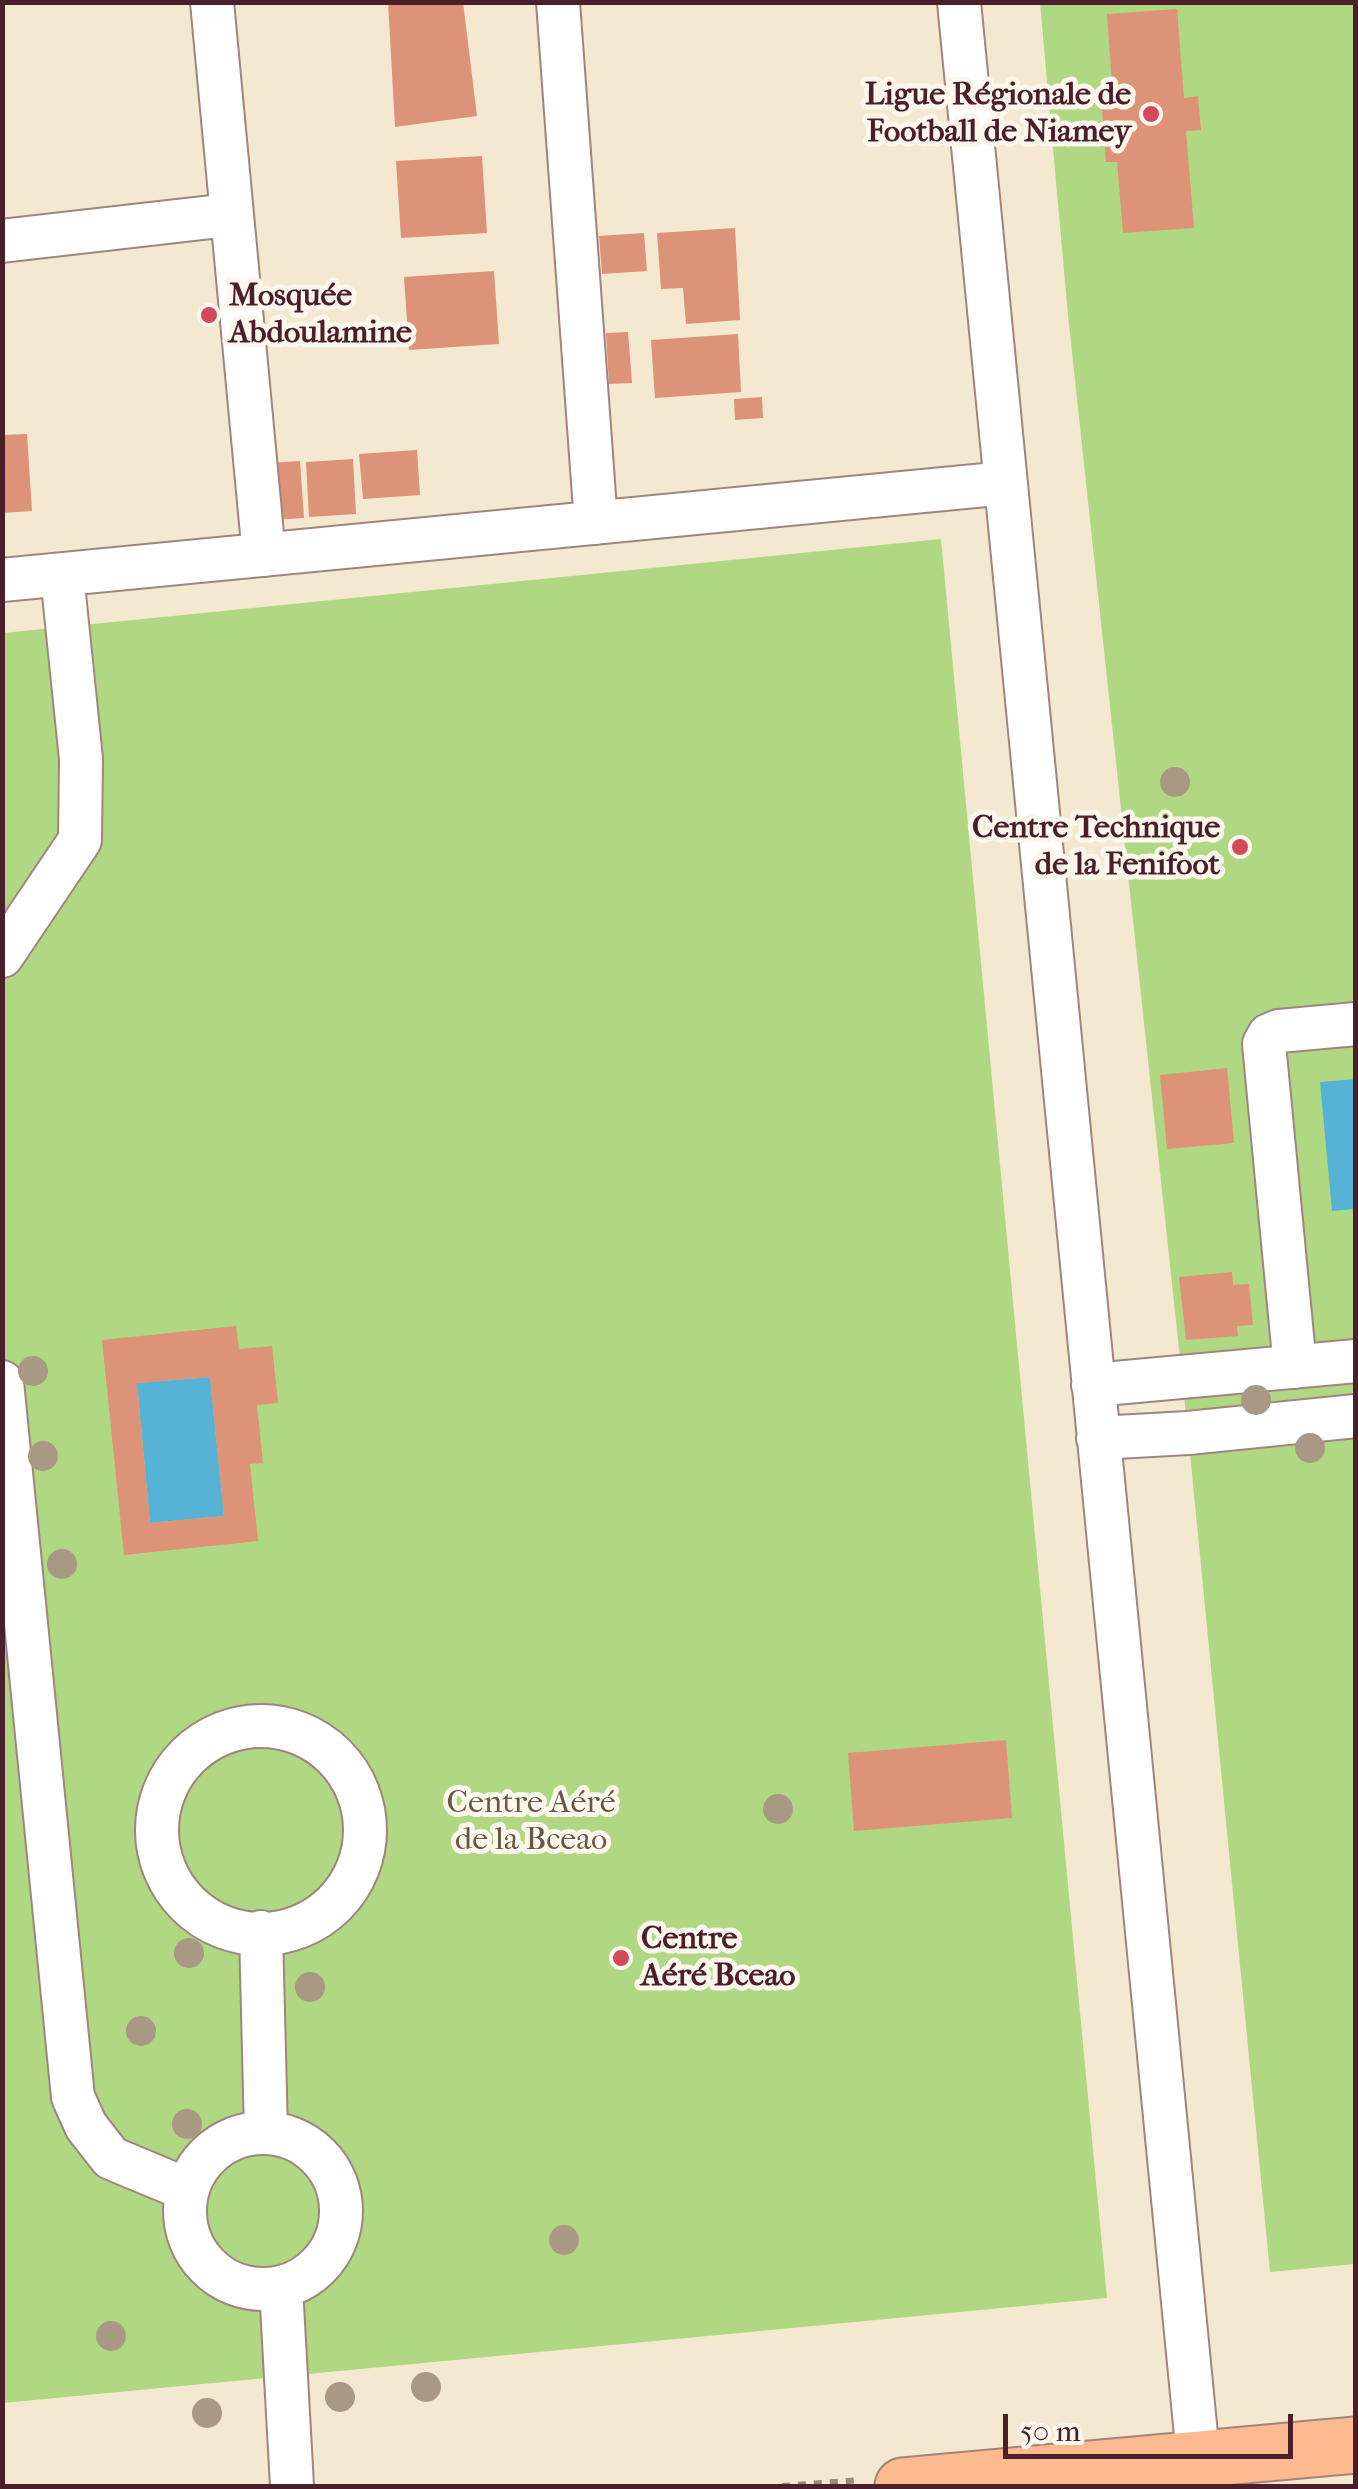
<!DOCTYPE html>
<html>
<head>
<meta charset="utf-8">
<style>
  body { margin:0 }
  #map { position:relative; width:1358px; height:2489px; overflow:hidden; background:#f5e8d1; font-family:"IM FELL French Canon",serif }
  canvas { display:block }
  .frame { position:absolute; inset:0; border:5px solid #4a1f2b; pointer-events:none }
  .scale { position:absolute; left:1003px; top:2414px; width:290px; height:45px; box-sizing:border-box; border:5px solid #4a1f2b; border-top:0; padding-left:12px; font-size:30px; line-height:35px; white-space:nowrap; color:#4a1f2b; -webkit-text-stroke:8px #fbf7ec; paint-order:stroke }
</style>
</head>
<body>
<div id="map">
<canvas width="1358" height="2489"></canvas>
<div class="frame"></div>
<div class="scale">50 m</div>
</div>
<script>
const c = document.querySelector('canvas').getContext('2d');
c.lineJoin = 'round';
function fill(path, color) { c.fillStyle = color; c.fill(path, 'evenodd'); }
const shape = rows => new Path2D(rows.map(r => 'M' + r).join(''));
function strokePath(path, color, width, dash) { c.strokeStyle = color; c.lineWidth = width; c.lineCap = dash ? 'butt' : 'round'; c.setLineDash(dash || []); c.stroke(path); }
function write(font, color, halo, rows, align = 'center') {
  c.font = font + ' "IM FELL French Canon",serif'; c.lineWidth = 10; c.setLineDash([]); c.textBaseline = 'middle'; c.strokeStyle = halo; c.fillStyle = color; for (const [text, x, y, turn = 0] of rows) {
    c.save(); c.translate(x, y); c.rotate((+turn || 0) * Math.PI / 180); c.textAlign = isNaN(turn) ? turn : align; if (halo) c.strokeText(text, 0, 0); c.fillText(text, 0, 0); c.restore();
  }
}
const green = shape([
  [1040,3,1355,3,1355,2264,1270,2272,1188,1433,1068,315],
  [941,539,1107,2298,3,2403,3,633]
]);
const water = shape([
  [1355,1079,1355,1209,1332,1211,1320,1082],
  [210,1377,224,1516,150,1523,137,1383]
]);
const building = shape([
  [388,2,463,2,477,116,395,127],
  [1177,9,1184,98,1198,96,1201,130,1186,131,1194,228,1123,233,1117,162,1106,162,1100,85,1112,84,1107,14],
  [482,156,487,233,401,238,396,161],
  [735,228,740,320,686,324,683,288,661,289,657,233],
  [644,233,647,271,602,274,599,236],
  [494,271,499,344,409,350,404,277],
  [628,332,632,383,609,384,606,333],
  [738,334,741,392,655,398,651,340],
  [762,397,763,418,735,420,734,399],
  [27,434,32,511,2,513,2,435],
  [417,450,420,495,363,499,359,454],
  [353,459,356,514,309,517,306,462],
  [300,461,304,518,272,520,269,463],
  [1227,1068,1234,1143,1167,1149,1160,1075],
  [1232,1272,1233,1285,1249,1284,1253,1325,1237,1326,1238,1336,1186,1340,1179,1277],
  [236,1326,239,1349,272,1346,278,1403,257,1405,263,1463,250,1464,258,1541,124,1555,102,1340],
  [210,1377,224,1516,150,1523,137,1383],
  [1006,1740,1012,1818,854,1831,848,1753]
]);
const path = shape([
  [782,2486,861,2480]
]);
const minor = shape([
  [212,2,264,555],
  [558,2,596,523],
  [959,2,1201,2486],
  [2,241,229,215],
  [2,580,1006,483],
  [2,956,80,840,81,759,62,575],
  [1295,1367,1264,1044,1269,1035,1279,1031,1356,1024],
  [2,1382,73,2097,86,2126,111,2158,188,2190],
  [1093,1385,1356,1361],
  [1098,1438,1188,1433,1356,1416],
  '157 1830a104 104 0 1 1 208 0a104 104 0 1 1-208 0Z',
  [261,1932,266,2133],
  '185 2211a78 78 0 1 1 156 0a78 78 0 1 1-156 0Z',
  [281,2287,292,2486]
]);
const major = shape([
  [903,2486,1356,2445]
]);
const trees = [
  [1175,782],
  [33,1371],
  [1256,1400],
  [1310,1448],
  [43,1456],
  [62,1564],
  [778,1809],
  [189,1953],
  [310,1987],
  [141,2031],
  [187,2124],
  [564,2240],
  [111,2336],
  [426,2387],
  [340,2397],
  [207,2413]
];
const markers = [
  [1151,114,10,"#d1495b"],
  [209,315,10,"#d1495b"],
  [1240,847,10,"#d1495b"],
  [621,1958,10,"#d1495b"]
];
const poiNames = [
  ["Ligue Régionale de",1131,96],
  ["Football de Niamey",1131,133],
  ["Mosquée",229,297,"left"],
  ["Abdoulamine",229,334,"left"],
  ["Centre Technique",1220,829],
  ["de la Fenifoot",1220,866],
  ["Centre",641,1940,"left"],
  ["Aéré Bceao",641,1977,"left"]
];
const parkNames = [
  ["Centre Aéré",531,1804],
  ["de la Bceao",531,1841]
];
fill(green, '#b0d883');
fill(water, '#57b3d5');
fill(building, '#dc9377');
strokePath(minor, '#a0847e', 46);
strokePath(major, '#a0847e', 59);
strokePath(path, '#a0847e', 6, [8, 8]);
strokePath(minor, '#fff', 42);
strokePath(major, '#fcba8e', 55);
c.fillStyle = '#a89884';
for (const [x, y] of trees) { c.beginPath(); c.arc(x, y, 15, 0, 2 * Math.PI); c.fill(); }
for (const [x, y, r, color] of markers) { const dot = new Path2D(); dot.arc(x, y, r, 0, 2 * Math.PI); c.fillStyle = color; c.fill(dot); strokePath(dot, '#fbf7ec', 4); }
write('bold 32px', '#4a1f2b', '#fbf7ec', poiNames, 'right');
write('32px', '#695645', '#fbf7ec', parkNames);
</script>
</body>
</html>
